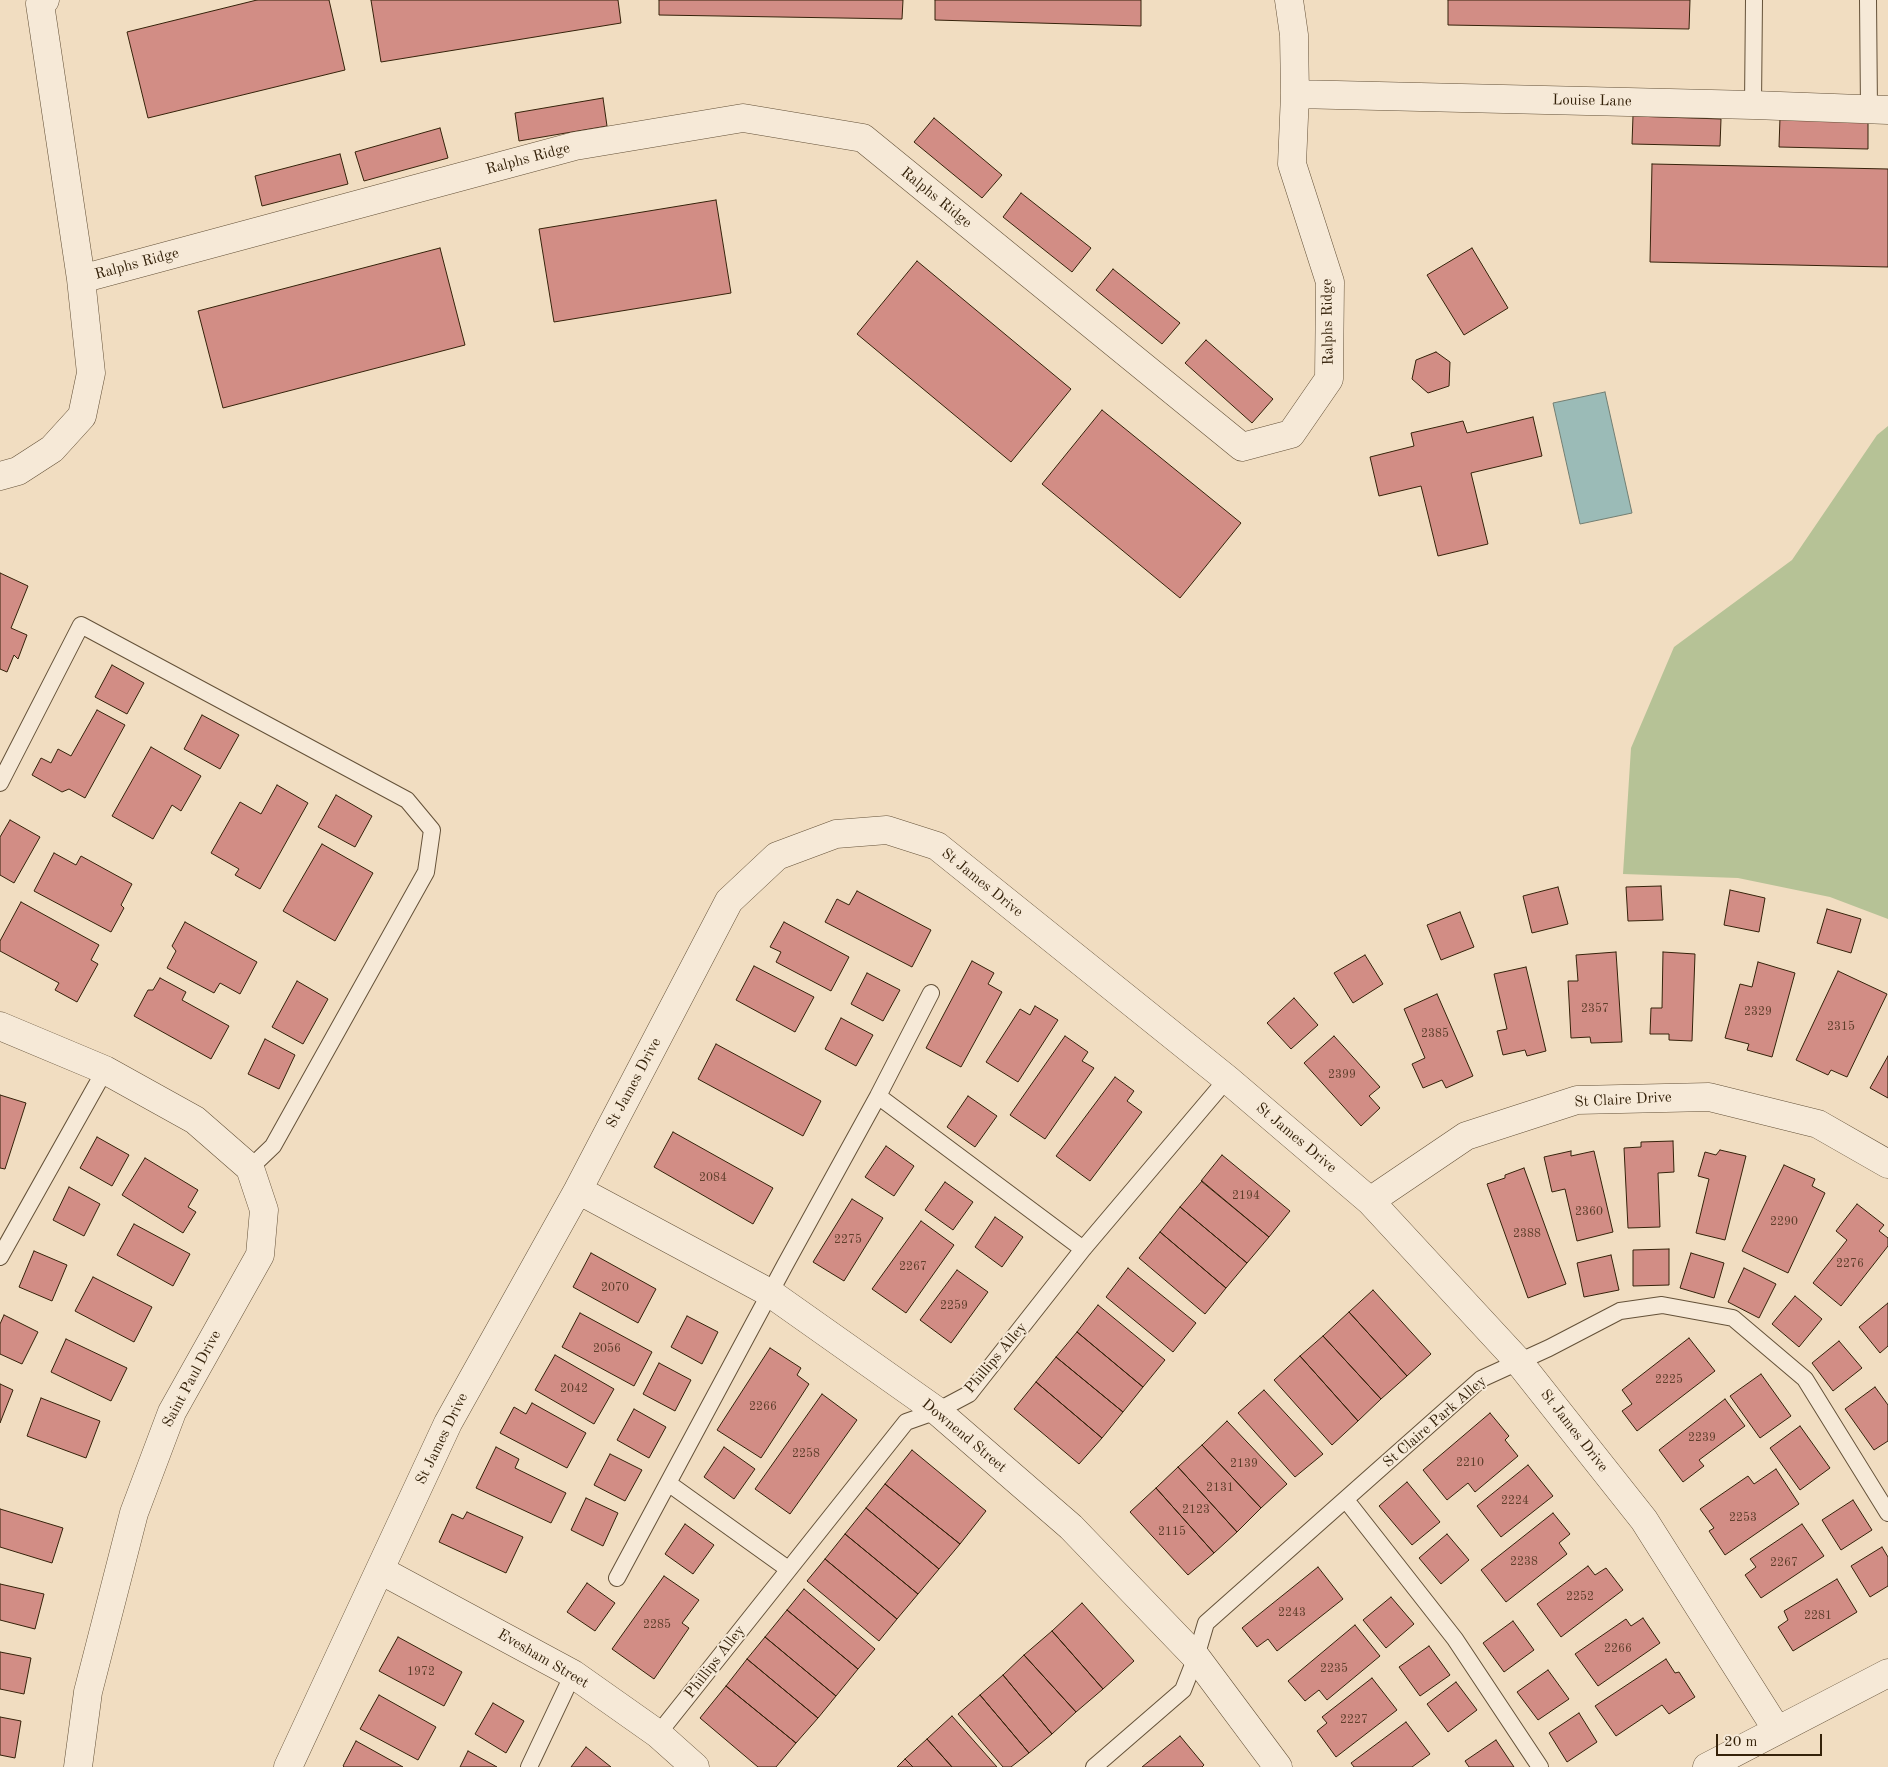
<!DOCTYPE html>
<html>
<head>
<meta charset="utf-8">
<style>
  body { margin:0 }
  #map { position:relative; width:1888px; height:1767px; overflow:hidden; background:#f1ddc1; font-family:"Old Standard TT",serif }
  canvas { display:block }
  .scale { position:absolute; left:1716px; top:1734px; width:106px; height:22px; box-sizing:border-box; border:2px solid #35220a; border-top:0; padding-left:6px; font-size:15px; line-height:18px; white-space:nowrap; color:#35220a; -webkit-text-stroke:4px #f6e9d7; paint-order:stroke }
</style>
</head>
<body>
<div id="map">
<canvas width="1888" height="1767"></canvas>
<div class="scale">20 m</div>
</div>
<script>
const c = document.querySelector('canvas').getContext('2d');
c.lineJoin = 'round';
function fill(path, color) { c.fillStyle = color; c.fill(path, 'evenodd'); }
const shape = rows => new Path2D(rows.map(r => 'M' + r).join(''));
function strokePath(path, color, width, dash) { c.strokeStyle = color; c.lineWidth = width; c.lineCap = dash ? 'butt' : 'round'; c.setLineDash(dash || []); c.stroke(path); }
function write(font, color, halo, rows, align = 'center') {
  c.font = font + ' "Old Standard TT",serif'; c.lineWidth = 4; c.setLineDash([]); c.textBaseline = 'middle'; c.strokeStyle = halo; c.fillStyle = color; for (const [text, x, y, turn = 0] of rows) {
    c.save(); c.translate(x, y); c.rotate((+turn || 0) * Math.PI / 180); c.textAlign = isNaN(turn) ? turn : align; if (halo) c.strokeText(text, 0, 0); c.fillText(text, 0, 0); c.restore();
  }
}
const green = shape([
  [1888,426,1888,919,1830,897,1738,878,1623,874,1631,748,1674,647,1792,560,1877,435]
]);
const water = shape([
  [1605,392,1632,513,1580,524,1553,403,1605,392]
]);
const building = shape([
  [257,0,329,0,345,70,148,118,127,32,257,0],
  [371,0,618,0,621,23,381,62,371,0],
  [659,0,903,0,902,19,659,15,659,0],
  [935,0,1141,0,1141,26,935,20,935,0],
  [1448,0,1690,0,1689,29,1448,25,1448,0],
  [603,98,607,126,519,141,515,113,603,98],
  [1633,116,1721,119,1720,146,1632,144,1633,116],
  [934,118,1002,175,982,198,914,142,934,118],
  [1780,118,1868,121,1868,149,1779,147,1780,118],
  [440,128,448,158,364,181,355,152,440,128],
  [340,154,348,184,262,206,255,176,340,154],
  [1652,164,1888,169,1888,267,1650,262,1652,164],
  [1021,193,1091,248,1072,272,1003,217,1021,193],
  [716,200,731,293,554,322,539,229,716,200],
  [440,248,465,345,223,408,198,311,440,248],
  [1472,248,1508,308,1464,335,1427,275,1472,248],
  [917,261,1071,389,1011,462,857,334,917,261],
  [1113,269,1180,323,1162,344,1096,290,1113,269],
  [1206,340,1273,399,1252,423,1185,363,1206,340],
  [1436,352,1450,362,1449,386,1428,393,1412,379,1416,360,1436,352],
  [1102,410,1241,523,1180,598,1042,484,1102,410],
  [1533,417,1542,456,1471,473,1488,544,1438,556,1421,486,1379,496,1370,457,1414,446,1411,433,1463,421,1467,433,1533,417],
  [0,573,28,586,11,628,27,635,18,659,14,655,7,672,0,669,0,573],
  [112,665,144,683,127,714,95,697,112,665],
  [97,710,125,725,85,798,69,789,62,792,32,775,41,758,51,763,58,749,71,756,97,710],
  [202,715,239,735,220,769,184,749,202,715],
  [151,747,201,776,181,811,172,805,153,839,112,816,151,747],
  [277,785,308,803,260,889,235,875,239,869,211,853,240,802,261,814,277,785],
  [336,795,372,816,355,847,318,827,336,795],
  [10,820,40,837,14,883,0,875,0,837,10,820],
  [322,844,373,873,335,941,283,911,322,844],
  [54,853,76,865,81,856,132,884,121,905,124,908,111,932,34,891,54,853],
  [1661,886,1663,920,1628,921,1626,887,1661,886],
  [1558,887,1568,924,1532,933,1523,896,1558,887],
  [1730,890,1765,898,1759,932,1724,925,1730,890],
  [857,891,931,930,912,967,825,922,837,899,849,905,857,891],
  [21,902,99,945,91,960,98,964,77,1002,55,990,59,983,0,951,0,941,21,902],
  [1827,909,1861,919,1851,953,1817,943,1827,909],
  [1460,912,1474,947,1441,960,1427,925,1460,912],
  [185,922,257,962,240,994,220,983,214,993,167,968,176,951,172,946,185,922],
  [784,922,849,957,831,991,776,962,781,952,770,947,784,922],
  [1616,952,1622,1042,1591,1043,1590,1037,1571,1038,1568,981,1578,981,1576,955,1616,952],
  [1663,952,1695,954,1692,1041,1669,1040,1669,1034,1650,1034,1651,1008,1662,1008,1663,952],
  [1365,955,1383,984,1353,1003,1334,973,1365,955],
  [972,961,994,973,988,984,1002,992,961,1067,926,1048,972,961],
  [1758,962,1795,973,1772,1057,1747,1050,1749,1044,1725,1038,1740,984,1752,987,1758,962],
  [754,966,814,997,795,1032,736,1000,754,966],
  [1526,967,1546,1051,1527,1056,1525,1050,1503,1055,1497,1031,1507,1029,1494,974,1526,967],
  [1838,971,1887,994,1847,1077,1831,1070,1828,1075,1796,1060,1838,971],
  [867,973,900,990,883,1021,851,1004,867,973],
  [160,978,186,992,182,1000,229,1026,211,1059,134,1016,148,990,153,990,160,978],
  [297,981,328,999,303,1044,272,1027,297,981],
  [1437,994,1473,1076,1446,1088,1442,1080,1423,1088,1412,1064,1425,1058,1404,1009,1437,994],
  [1294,998,1318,1025,1291,1049,1267,1023,1294,998],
  [1035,1006,1058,1020,1018,1082,986,1062,1020,1009,1030,1015,1035,1006],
  [841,1018,873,1035,856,1066,825,1049,841,1018],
  [1065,1036,1088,1052,1082,1061,1094,1068,1045,1139,1010,1115,1065,1036],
  [1334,1036,1380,1087,1369,1096,1380,1108,1361,1126,1304,1063,1334,1036],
  [265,1039,295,1055,279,1089,248,1074,265,1039],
  [716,1044,821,1101,803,1136,698,1079,716,1044],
  [1888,1056,1888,1098,1870,1088,1888,1056],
  [1115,1077,1134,1091,1127,1101,1142,1112,1090,1181,1056,1156,1115,1077],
  [0,1095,26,1103,5,1169,0,1168,0,1095],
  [968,1096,997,1116,975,1147,947,1127,968,1096],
  [673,1132,773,1188,753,1224,654,1167,673,1132],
  [97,1137,129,1155,112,1186,80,1168,97,1137],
  [1673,1141,1674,1172,1658,1173,1660,1227,1628,1228,1624,1148,1641,1147,1641,1142,1673,1141],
  [886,1146,914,1166,894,1196,865,1177,886,1146],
  [1720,1150,1746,1156,1725,1240,1696,1233,1709,1179,1698,1176,1705,1152,1716,1155,1720,1150],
  [1571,1151,1571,1156,1594,1151,1613,1232,1577,1241,1565,1189,1552,1192,1544,1157,1571,1151],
  [1222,1155,1290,1211,1269,1237,1201,1181,1222,1155],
  [145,1158,198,1190,188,1207,196,1212,183,1233,122,1195,145,1158],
  [1784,1165,1815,1179,1812,1186,1825,1193,1788,1273,1742,1251,1784,1165],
  [1524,1168,1566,1284,1528,1298,1487,1184,1505,1178,1505,1175,1524,1168],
  [1202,1181,1269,1237,1247,1263,1180,1207,1202,1181],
  [945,1182,973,1202,953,1230,925,1210,945,1182],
  [69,1187,100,1204,84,1236,53,1220,69,1187],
  [852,1199,883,1218,844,1281,813,1262,852,1199],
  [1857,1204,1884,1225,1879,1231,1888,1238,1888,1246,1841,1306,1813,1283,1847,1240,1836,1231,1857,1204],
  [1180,1207,1247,1263,1226,1288,1160,1232,1180,1207],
  [995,1217,1023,1237,1002,1267,975,1247,995,1217],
  [921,1221,954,1245,906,1313,872,1289,921,1221],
  [134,1224,190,1254,173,1286,117,1255,134,1224],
  [1160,1232,1226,1288,1205,1314,1139,1258,1160,1232],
  [1669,1249,1669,1285,1633,1286,1633,1250,1669,1249],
  [34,1251,67,1265,52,1301,19,1287,34,1251],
  [591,1253,656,1289,638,1323,573,1287,591,1253],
  [1691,1253,1724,1263,1714,1298,1680,1288,1691,1253],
  [1611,1255,1619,1290,1584,1297,1577,1263,1611,1255],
  [1128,1268,1196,1323,1173,1352,1106,1297,1128,1268],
  [1744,1268,1776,1284,1759,1318,1728,1302,1744,1268],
  [957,1270,988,1292,951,1343,920,1320,957,1270],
  [93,1277,152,1307,134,1342,75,1311,93,1277],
  [1373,1290,1431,1354,1407,1376,1349,1312,1373,1290],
  [1795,1296,1822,1319,1799,1347,1772,1324,1795,1296],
  [1888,1303,1888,1346,1880,1353,1859,1327,1888,1303],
  [1098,1305,1165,1360,1143,1387,1077,1332,1098,1305],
  [1349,1312,1407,1376,1381,1399,1323,1336,1349,1312],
  [580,1313,652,1352,634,1386,562,1347,580,1313],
  [4,1315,38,1332,22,1364,0,1354,0,1324,4,1315],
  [687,1316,718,1332,702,1364,671,1347,687,1316],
  [1077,1332,1143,1387,1123,1412,1056,1357,1077,1332],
  [1323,1336,1381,1399,1358,1421,1300,1356,1323,1336],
  [1689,1338,1715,1371,1637,1431,1622,1411,1632,1404,1622,1390,1689,1338],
  [66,1339,127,1368,111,1401,51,1372,66,1339],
  [1839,1341,1862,1368,1833,1391,1812,1363,1839,1341],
  [770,1348,801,1368,797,1375,809,1384,761,1458,717,1430,770,1348],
  [555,1355,614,1389,594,1424,535,1390,555,1355],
  [1300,1356,1358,1421,1332,1445,1274,1380,1300,1356],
  [1056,1357,1123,1412,1102,1438,1036,1382,1056,1357],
  [659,1363,691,1380,675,1411,643,1394,659,1363],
  [1761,1374,1791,1416,1760,1438,1730,1396,1761,1374],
  [1036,1382,1102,1438,1079,1464,1014,1409,1036,1382],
  [0,1384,13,1390,0,1423,0,1384],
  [1875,1387,1888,1405,1888,1441,1874,1450,1845,1409,1875,1387],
  [1264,1390,1323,1454,1295,1477,1238,1413,1264,1390],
  [822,1394,857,1420,790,1514,755,1489,822,1394],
  [41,1398,100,1421,86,1458,27,1436,41,1398],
  [1725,1399,1745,1426,1699,1460,1704,1466,1683,1482,1659,1450,1725,1399],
  [532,1403,586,1433,567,1468,500,1433,514,1407,526,1414,532,1403],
  [634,1409,666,1427,649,1458,617,1440,634,1409],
  [1490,1413,1509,1436,1505,1440,1518,1456,1475,1492,1468,1483,1447,1500,1423,1470,1490,1413],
  [1227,1421,1287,1484,1261,1508,1202,1445,1227,1421],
  [1800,1426,1830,1468,1800,1490,1770,1448,1800,1426],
  [1202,1445,1261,1508,1237,1532,1178,1467,1202,1445],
  [496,1447,519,1459,515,1468,566,1493,551,1523,476,1488,496,1447],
  [724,1447,755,1469,734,1499,704,1477,724,1447],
  [912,1450,986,1511,960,1544,885,1484,912,1450],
  [610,1454,642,1470,625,1501,594,1485,610,1454],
  [1528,1465,1553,1496,1501,1537,1477,1506,1528,1465],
  [1178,1467,1237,1532,1214,1553,1156,1488,1178,1467],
  [1776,1469,1799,1504,1725,1555,1709,1531,1714,1528,1700,1509,1748,1476,1754,1484,1776,1469],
  [1407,1482,1440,1522,1412,1545,1379,1506,1407,1482],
  [885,1484,960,1544,939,1569,866,1508,885,1484],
  [1156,1488,1214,1553,1188,1575,1130,1512,1156,1488],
  [586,1498,618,1513,603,1546,571,1530,586,1498],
  [1853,1500,1872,1530,1841,1550,1822,1520,1853,1500],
  [866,1508,939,1569,918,1594,845,1534,866,1508],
  [0,1509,63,1528,52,1563,0,1547,0,1509],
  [467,1512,523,1537,506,1573,439,1542,452,1514,463,1519,467,1512],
  [1553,1513,1570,1534,1559,1543,1567,1554,1506,1602,1481,1570,1553,1513],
  [685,1524,714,1545,693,1574,665,1554,685,1524],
  [1802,1524,1824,1556,1761,1598,1745,1575,1756,1567,1750,1559,1802,1524],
  [845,1534,918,1594,897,1619,825,1559,845,1534],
  [1447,1534,1469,1560,1441,1584,1419,1558,1447,1534],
  [1882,1547,1888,1557,1888,1586,1870,1597,1851,1566,1882,1547],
  [825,1559,897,1619,879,1641,807,1581,825,1559],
  [1588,1566,1595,1575,1606,1568,1623,1590,1561,1637,1537,1604,1588,1566],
  [1318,1567,1343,1599,1277,1651,1268,1639,1257,1647,1242,1628,1318,1567],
  [664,1576,699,1600,682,1623,689,1628,654,1679,612,1649,664,1576],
  [1837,1579,1857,1612,1793,1651,1778,1627,1788,1620,1784,1611,1837,1579],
  [587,1583,615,1603,595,1631,567,1612,587,1583],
  [0,1584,44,1594,35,1629,0,1620,0,1584],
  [804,1589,875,1649,858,1669,787,1610,804,1589],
  [1391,1597,1414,1624,1386,1648,1363,1620,1391,1597],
  [1082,1603,1134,1661,1103,1689,1052,1631,1082,1603],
  [787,1610,858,1669,836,1696,765,1637,787,1610],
  [1643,1618,1660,1643,1598,1686,1575,1654,1626,1619,1631,1626,1643,1618],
  [1513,1621,1534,1650,1504,1672,1483,1643,1513,1621],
  [1355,1625,1380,1656,1327,1700,1319,1690,1305,1701,1288,1681,1355,1625],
  [1052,1631,1103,1689,1076,1712,1024,1655,1052,1631],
  [398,1637,462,1672,444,1706,379,1671,398,1637],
  [765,1637,836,1696,818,1718,747,1659,765,1637],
  [1429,1646,1450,1675,1420,1696,1399,1667,1429,1646],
  [0,1652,31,1658,24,1694,0,1689,0,1652],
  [1024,1655,1076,1712,1052,1734,1003,1675,1024,1655],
  [747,1659,818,1718,796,1743,726,1686,747,1659],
  [1666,1659,1675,1673,1679,1672,1695,1697,1669,1714,1662,1705,1616,1736,1595,1706,1666,1659],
  [1548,1670,1569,1699,1538,1720,1517,1692,1548,1670],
  [1003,1675,1052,1734,1029,1753,980,1695,1003,1675],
  [1372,1678,1397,1710,1336,1757,1317,1731,1327,1723,1322,1717,1372,1678],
  [1456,1682,1477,1710,1448,1732,1427,1704,1456,1682],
  [726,1686,796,1743,776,1767,758,1767,700,1718,726,1686],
  [379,1695,436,1727,418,1760,360,1729,379,1695],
  [980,1695,1029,1753,1011,1767,1003,1767,958,1714,980,1695],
  [493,1703,524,1721,506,1753,475,1734,493,1703],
  [1579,1713,1597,1742,1567,1762,1549,1733,1579,1713],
  [952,1716,997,1767,952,1767,927,1739,952,1716],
  [0,1717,21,1721,15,1758,0,1755,0,1717],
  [1406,1722,1430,1754,1412,1767,1354,1767,1351,1763,1406,1722],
  [1180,1736,1204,1765,1202,1767,1142,1767,1180,1736],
  [927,1739,952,1767,913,1767,905,1759,927,1739],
  [1496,1740,1514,1767,1469,1767,1465,1761,1496,1740],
  [356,1741,403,1767,344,1767,343,1766,356,1741],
  [586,1747,611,1767,571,1767,586,1747],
  [468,1751,497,1767,460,1767,468,1751],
  [905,1759,913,1767,897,1767,905,1759]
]);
const service = shape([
  [1868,0,1869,109],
  [1753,105,1754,0],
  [0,783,81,625,407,800,432,830,426,872,273,1146,250,1168],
  [878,1096,1083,1249],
  [0,1257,105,1070],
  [668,1483,788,1569],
  [1346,1500,1455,1639,1540,1767],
  [617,1578,785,1265,878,1096,931,993],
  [658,1734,906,1422,937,1411,969,1394,1083,1249,1227,1079],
  [529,1767,573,1674],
  [1094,1767,1183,1690,1196,1657,1206,1623,1481,1379,1549,1348,1620,1311,1662,1305,1733,1318,1805,1379,1888,1513]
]);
const minor = shape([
  [1295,94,1753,105,1888,110],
  [81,279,575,146,743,118,863,138,1242,447,1291,434,1329,379,1330,282,1292,164,1295,94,1294,35,1289,0],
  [0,476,18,471,52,449,82,416,91,373,81,279,40,4,45,0],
  [0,1026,105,1070,195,1120,250,1168,264,1210,260,1255,172,1412,134,1513,88,1692,78,1767],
  [578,1190,770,1293,937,1411,1071,1527,1196,1657,1278,1767],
  [1370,1201,1466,1136,1577,1100,1709,1097,1818,1124,1888,1164],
  [380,1570,573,1674,658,1734,695,1767],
  [288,1767,448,1423,578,1190,729,901,777,856,836,834,887,830,937,846,1227,1079,1370,1201,1518,1361,1644,1520,1777,1730],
  [1707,1767,1888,1673]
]);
const numberNames = [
  ["2357",1595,1009],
  ["2329",1758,1012],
  ["2315",1841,1027],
  ["2385",1435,1034],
  ["2399",1342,1075],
  ["2084",713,1178],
  ["2194",1246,1196],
  ["2360",1589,1212],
  ["2290",1784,1222],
  ["2388",1527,1234],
  ["2275",848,1240],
  ["2276",1850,1264],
  ["2267",913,1267],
  ["2070",615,1288],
  ["2259",954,1306],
  ["2056",607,1349],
  ["2225",1669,1380],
  ["2042",574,1389],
  ["2266",763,1407],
  ["2239",1702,1438],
  ["2258",806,1454],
  ["2210",1470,1463],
  ["2139",1244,1464],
  ["2131",1220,1488],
  ["2224",1515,1501],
  ["2123",1196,1510],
  ["2253",1743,1518],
  ["2115",1172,1532],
  ["2238",1524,1562],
  ["2267",1784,1563],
  ["2252",1580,1597],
  ["2243",1292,1613],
  ["2281",1818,1616],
  ["2285",657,1625],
  ["2266",1618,1649],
  ["2235",1334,1669],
  ["1972",421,1672],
  ["2227",1354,1720]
];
const streetNames = [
  ["Louise Lane",1592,101,1],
  ["Ralphs Ridge",528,159,-15],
  ["Ralphs Ridge",936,198,39],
  ["Ralphs Ridge",137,264,-15],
  ["Ralphs Ridge",1328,322,-91],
  ["St James Drive",982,883,39],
  ["St James Drive",634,1083,-62],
  ["St Claire Drive",1623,1100,-3],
  ["St James Drive",1296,1138,40],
  ["Phillips Alley",996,1358,-50],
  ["Saint Paul Drive",192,1379,-62],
  ["St Claire Park Alley",1435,1422,-41],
  ["St James Drive",1574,1431,52],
  ["Downend Street",964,1436,40],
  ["St James Drive",442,1439,-64],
  ["Evesham Street",543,1659,30],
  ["Phillips Alley",715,1662,-52]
];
fill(green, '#b6c296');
fill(water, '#9bbbb7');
strokePath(water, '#727e72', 1);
fill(building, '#d28d85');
strokePath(building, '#35220a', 1);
strokePath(service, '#645138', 18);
strokePath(minor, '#645138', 29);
strokePath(service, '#f6e9d7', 16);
strokePath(minor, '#f6e9d7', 28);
write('12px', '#5c3d29', null, numberNames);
write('15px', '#35220a', '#f6e9d7', streetNames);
</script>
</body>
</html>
